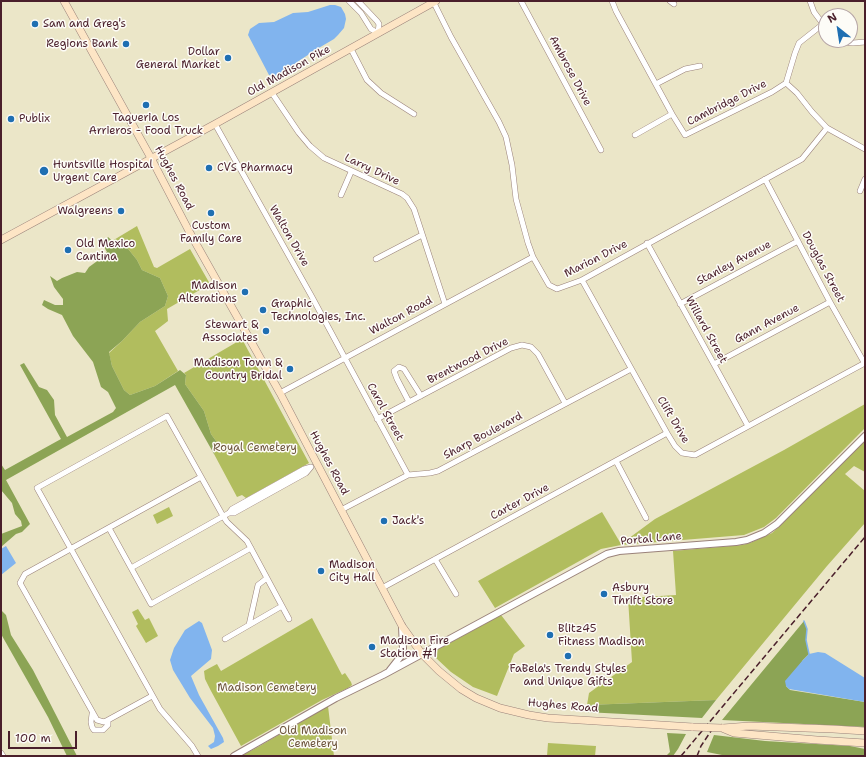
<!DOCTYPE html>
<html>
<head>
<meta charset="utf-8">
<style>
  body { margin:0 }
  #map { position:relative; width:866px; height:757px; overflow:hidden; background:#ebe6c8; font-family:"Shantell Sans",sans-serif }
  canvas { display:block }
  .frame { position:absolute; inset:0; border:2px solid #4a1f2b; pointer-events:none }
  .north { position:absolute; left:818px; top:8px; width:40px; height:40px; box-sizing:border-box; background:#fdfcf7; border:1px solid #b5a4a5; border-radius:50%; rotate:330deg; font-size:11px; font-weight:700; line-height:16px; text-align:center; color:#4a1f2b }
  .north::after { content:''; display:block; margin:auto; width:14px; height:18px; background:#1f6fb2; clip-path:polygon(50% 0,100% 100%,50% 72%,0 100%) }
  .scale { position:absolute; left:8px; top:731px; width:69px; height:18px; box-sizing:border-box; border:2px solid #4a1f2b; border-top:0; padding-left:5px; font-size:12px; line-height:14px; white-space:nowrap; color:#4a1f2b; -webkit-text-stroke:3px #fdfcf7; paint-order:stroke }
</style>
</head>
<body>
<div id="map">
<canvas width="866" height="757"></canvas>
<div class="frame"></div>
<div class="north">N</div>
<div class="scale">100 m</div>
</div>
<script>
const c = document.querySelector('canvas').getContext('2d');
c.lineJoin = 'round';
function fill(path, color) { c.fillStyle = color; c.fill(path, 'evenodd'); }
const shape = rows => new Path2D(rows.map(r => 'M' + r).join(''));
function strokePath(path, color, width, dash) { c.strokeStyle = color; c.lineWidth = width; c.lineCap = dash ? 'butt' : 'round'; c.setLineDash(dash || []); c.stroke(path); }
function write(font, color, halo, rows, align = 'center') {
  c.font = font + ' "Shantell Sans",sans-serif'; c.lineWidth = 3; c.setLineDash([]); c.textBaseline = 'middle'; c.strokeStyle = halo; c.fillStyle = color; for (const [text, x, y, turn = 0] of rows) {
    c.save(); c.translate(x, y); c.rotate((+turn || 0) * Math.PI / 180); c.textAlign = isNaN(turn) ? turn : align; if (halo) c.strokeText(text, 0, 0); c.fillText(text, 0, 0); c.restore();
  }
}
const green = shape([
  [137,226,154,267,157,268,190,249,210,284,167,309,168,321,155,331,178,371,155,386,130,395,124,390,112,366,109,353,122,341,140,322,165,306,168,296,160,278,142,270,137,260,125,245,118,246,112,241],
  [242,339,309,463,246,498,242,495,237,497,214,454,216,447,216,441,211,434,204,411,185,384,186,375,184,373],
  [865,404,865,428,776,518,764,527,744,535,621,545,601,549,495,608,478,581,602,512,621,544,655,519,784,450],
  [865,440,865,472,854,466,845,474,865,491,865,523,827,566,716,700,587,705,589,693,632,662,628,598,676,595,673,551,742,545,750,543,772,533,781,525],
  [169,507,173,516,157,524,153,515],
  [138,609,145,620,149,618,158,636,146,643,136,626,138,624,132,612],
  [501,615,525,646,514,654,497,696,473,687,451,672,436,658,437,650],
  [312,618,342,675,345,673,351,682,352,685,348,688,322,700,241,746,211,691,205,679,204,671,217,664,221,671],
  [328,706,334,756,241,756,258,747],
  [548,743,596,746,595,756,547,756]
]);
const forest = shape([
  [108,237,118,246,125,245,137,260,142,270,160,278,168,296,165,306,140,322,122,341,109,352,112,366,124,390,130,395,155,386,180,370,186,375,185,384,204,411,211,434,216,441,216,447,214,454,175,385,6,480,30,524,22,532,16,534,1,547,1,534,22,526,21,521,15,514,12,503,1,490,1,464,5,470,61,439,20,365,24,363,39,387,47,390,54,400,55,415,67,437,113,412,116,408,108,392,101,387,93,362,73,336,62,315,48,309,42,305,44,300,55,305,63,305,63,299,54,287,50,276,57,281,62,278,77,272,85,273,89,267,100,259,107,252,103,245],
  [1,610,6,615,11,635,33,670,77,756,67,756,64,750,48,717,1,634],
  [804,621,807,629,806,640,809,654,803,660,786,686,790,690,865,702,865,727,722,720],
  [716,700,702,718,585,712,587,705],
  [667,733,686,734,678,749,673,756,666,756,670,752],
  [714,735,765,741,850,746,865,749,865,756,722,755,707,752]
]);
const water = shape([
  [330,5,335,5,341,7,345,14,346,19,344,28,338,35,334,39,317,49,276,76,269,75,248,35,250,29,259,23,274,22,293,13,308,12],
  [6,546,16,563,1,575,1,549],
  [199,621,202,623,212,650,211,659,191,676,199,695,223,738,224,742,218,746,211,749,208,746,214,742,215,736,213,728,190,698,173,670,170,660,174,648,185,630],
  [818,652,825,653,865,678,865,702,789,689,786,686,785,681,803,660,809,654]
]);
const stream = shape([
  [804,621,807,629,806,640,809,654]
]);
const minor = shape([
  [349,1,361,13,371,29,378,33,379,24,377,21,358,1],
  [521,1,601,150],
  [612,1,616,11,672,114,685,135,772,92,786,83,795,53,799,43,823,24],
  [670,1,674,4],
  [810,1,814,12,826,28],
  [434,3,451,37,499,122,506,137,512,165,516,199,528,243,533,257,549,285,557,289,582,280,802,159,827,128],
  [839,40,841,42,853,43,865,42],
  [351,49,367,80,381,93,414,114],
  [786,83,797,93,812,112,827,128,865,149],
  [656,84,685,69,700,66],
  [272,93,299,133,310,146,324,158,402,194,407,198,414,209,445,304],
  [215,124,312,297,408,475],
  [635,135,672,114],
  [765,179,830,302,865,364],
  [860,191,865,179],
  [341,195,351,172],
  [647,243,748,426],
  [376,259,422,235],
  [582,280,667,433,675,446,682,453,695,455,865,363],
  [680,304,798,241],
  [714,364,830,302],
  [280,393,533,257],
  [409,402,397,379,394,371,399,367,404,369,421,396],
  [377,419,511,348,522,345,531,347,538,354,565,403],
  [616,461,646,518],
  [341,510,408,475,430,473,438,471,631,369],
  [109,528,151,604,251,548],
  [435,559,456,594],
  [131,568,229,513,232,509,304,469,311,467,306,473,234,513,229,513],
  [382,588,667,433],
  [249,625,258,585,267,578],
  [225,639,282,606],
  [152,696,108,720,104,722,97,720,20,583,25,574,201,477],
  [92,714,91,722,92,727,94,730,103,730,108,725,108,720],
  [1,753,3,756],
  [198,756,192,746,160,709,37,488,167,416,223,516,227,522,247,541,289,619]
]);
const tertiary = shape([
  [390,670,401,656,403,649,402,626],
  [234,756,336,698,383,675,607,554,619,551,736,542,747,540,764,533,777,524,865,436]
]);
const secondary = shape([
  [64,1,151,158,190,233,280,393,402,626,422,654,439,671,461,689,476,698,500,708,529,715,548,718,693,727],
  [1,240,215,124,436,1],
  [722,728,734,733,817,740,865,743],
  [723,728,749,726,833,729,865,731]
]);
const rail = shape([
  [681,756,865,537],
  [697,756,701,746,715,725]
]);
const secondaryBridge = shape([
  [693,727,722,728]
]);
const markers = [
  [35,24,4,"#1f6fb2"],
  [126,44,4,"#1f6fb2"],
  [228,58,4,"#1f6fb2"],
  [146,105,4,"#1f6fb2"],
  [11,119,4,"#1f6fb2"],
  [209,168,4,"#1f6fb2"],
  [44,171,5,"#1f6fb2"],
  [121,211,4,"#1f6fb2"],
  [211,213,4,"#1f6fb2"],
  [68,250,4,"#1f6fb2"],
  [245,292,4,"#1f6fb2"],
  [263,310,4,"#1f6fb2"],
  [266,331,4,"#1f6fb2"],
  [290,369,4,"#1f6fb2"],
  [384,521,4,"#1f6fb2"],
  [321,571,4,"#1f6fb2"],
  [604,594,4,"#1f6fb2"],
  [550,635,4,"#1f6fb2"],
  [372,647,4,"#1f6fb2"],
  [568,656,4,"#1f6fb2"]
];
const poiNames = [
  ["Sam and Greg's",43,24],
  ["Regions Bank",118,44,"right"],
  ["Dollar",220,52,"right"],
  ["General Market",220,65,"right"],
  ["Taqueria Los",146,118,"center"],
  ["Arrieros - Food Truck",146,131,"center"],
  ["Publix",19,119],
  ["Huntsville Hospital",53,165],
  ["Urgent Care",53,178],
  ["CVS Pharmacy",217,168],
  ["Walgreens",113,211,"right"],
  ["Custom",211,226,"center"],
  ["Family Care",211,239,"center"],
  ["Old Mexico",76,244],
  ["Cantina",76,257],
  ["Madison",237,286,"right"],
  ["Alterations",237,299,"right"],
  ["Graphic",271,304],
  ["Technologies, Inc.",271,317],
  ["Stewart &",258,325,"right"],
  ["Associates",258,338,"right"],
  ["Madison Town &",282,363,"right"],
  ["Country Bridal",282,376,"right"],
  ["Jack's",392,521],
  ["Madison",329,565],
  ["City Hall",329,578],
  ["Asbury",612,588],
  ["Thrift Store",612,601],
  ["Blitz45",558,629],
  ["Fitness Madison",558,642],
  ["Madison Fire",380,641],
  ["Station #1",380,654],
  ["FaBela's Trendy Styles",568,669,"center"],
  ["and Unique Gifts",568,682,"center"]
];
const streetNames = [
  ["Old Madison Pike",289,71,-29],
  ["Ambrose Drive",570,71,62],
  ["Cambridge Drive",727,103,-27],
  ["Larry Drive",372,170,25],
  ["Hughes Road",174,178,62],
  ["Walton Drive",289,236,60],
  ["Marion Drive",596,259,-27],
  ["Stanley Avenue",734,263,-28],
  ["Douglas Street",823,267,62],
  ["Walton Road",401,316,-28],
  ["Gann Avenue",767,324,-28],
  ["Willard Street",706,330,61],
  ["Brentwood Drive",468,361,-27],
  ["Carol Street",385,412,61],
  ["Clift Drive",673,420,59],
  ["Sharp Boulevard",483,436,-28],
  ["Hughes Road",329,463,62],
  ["Carter Drive",520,502,-28],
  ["Portal Lane",651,539,-5],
  ["Hughes Road",563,706,5]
];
const parkNames = [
  ["Royal Cemetery",255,448],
  ["Madison Cemetery",267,688],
  ["Old Madison",313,731],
  ["Cemetery",313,744]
];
fill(green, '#b1bd5e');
fill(forest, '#8ca455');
fill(water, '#81b4ee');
strokePath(stream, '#81b4ee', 1.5);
strokePath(minor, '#9a827a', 6);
strokePath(tertiary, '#9a827a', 8);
strokePath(secondary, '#9a827a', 8);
strokePath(minor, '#fff', 5);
strokePath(tertiary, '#fff', 6);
strokePath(secondary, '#fde5c5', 7);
strokePath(rail, '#4a1f2b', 1.5, [6, 3]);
strokePath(secondaryBridge, '#9a827a', 8, []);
strokePath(secondaryBridge, '#fde5c5', 7);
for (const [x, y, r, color] of markers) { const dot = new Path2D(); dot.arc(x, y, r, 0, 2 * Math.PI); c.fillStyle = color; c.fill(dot); strokePath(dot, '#fdfcf7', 1.5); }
write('11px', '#4a1f2b', '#fdfcf7', poiNames, 'left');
write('11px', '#4a1f2b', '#fdfcf7', streetNames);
write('11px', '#6e563d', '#fdfcf7', parkNames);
</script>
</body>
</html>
